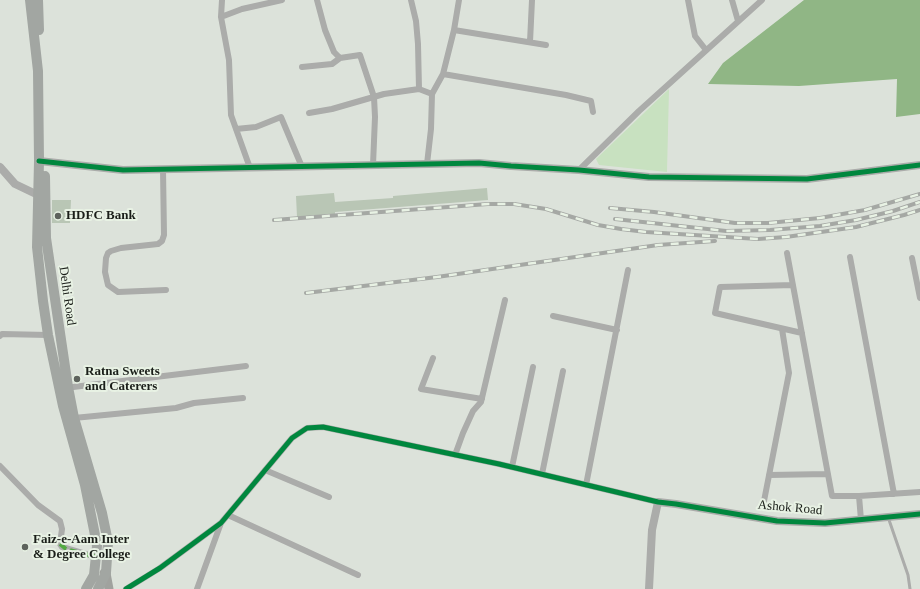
<!DOCTYPE html>
<html>
<head>
<meta charset="utf-8">
<style>
  body { margin:0 }
  canvas { display:block; background:#dce2da }
</style>
</head>
<body>
<canvas width="920" height="589"></canvas>
<script>
const c = document.querySelector('canvas').getContext('2d');
c.lineJoin = 'round';
function fill(path, color) { c.fillStyle = color; c.fill(path, 'evenodd'); }
const shape = rows => new Path2D(rows.map(r => 'M' + r).join(''));
function strokePath(path, color, width, dash) { c.strokeStyle = color; c.lineWidth = width; c.lineCap = dash ? 'butt' : 'round'; c.setLineDash(dash || []); c.stroke(path); }
function write(font, color, halo, rows, align = 'center') {
  c.font = font + ' Georgia,serif'; c.lineWidth = 4; c.setLineDash([]); c.textBaseline = 'middle'; c.strokeStyle = halo; c.fillStyle = color; for (const [text, x, y, turn = 0] of rows) {
    c.save(); c.translate(x, y); c.rotate((+turn || 0) * Math.PI / 180); c.textAlign = isNaN(turn) ? turn : align; if (halo) c.strokeText(text, 0, 0); c.fillText(text, 0, 0); c.restore();
  }
}
const green = shape([
  [669,89,667,172,599,165,596,159]
]);
const water = shape([
  [804,0,920,0,920,114,896,117,897,79,799,86,708,84,723,63]
]);
const building = shape([
  [487,188,488,200,335,212,335,214,297,217,296,196,334,193,335,202,393,198,393,196],
  [52,200,71,200,70,223,52,223]
]);
const service = shape([
  [888,517,908,575,910,589]
]);
const minor = shape([
  [222,0,221,17,229,60,231,115,250,168],
  [317,0,325,30,334,52,340,58],
  [411,0,416,21,418,44,419,89],
  [688,0,695,36,706,50],
  [732,0,738,21],
  [221,17,242,9,282,0],
  [454,30,546,45],
  [530,42,532,0],
  [302,67,332,64,340,58,360,55,374,97,375,117,373,165],
  [443,74,566,95,591,101,593,112],
  [432,94,443,74,454,30,459,0],
  [309,113,332,109,384,94,419,89,432,94,431,129,427,164],
  [236,129,256,127,281,117,302,167],
  [163,169,164,235,162,241,158,244,121,248,111,251,108,253,106,258,105,272,108,285,118,292,166,290],
  [579,170,639,111,762,0],
  [787,253,832,496,859,496,920,492],
  [850,257,894,494],
  [912,258,920,298],
  [793,285,720,287,715,313,802,333],
  [553,316,617,330],
  [0,336,2,334,48,335],
  [433,358,421,389,482,399],
  [65,388,246,366],
  [74,418,176,408,194,403,243,398],
  [455,455,463,433,473,411,481,402,505,300],
  [0,466,38,505,60,521,62,529,60,544,62,547,96,557],
  [512,467,533,367],
  [265,470,329,497],
  [542,474,563,371],
  [769,475,828,474],
  [586,485,628,270],
  [859,496,861,520],
  [764,501,789,373,782,329],
  [228,515,358,575],
  [126,589,160,568,221,523,292,438,307,428,323,427,499,464,658,502],
  [197,589,221,523]
]);
const tertiary = shape([
  [39,161,123,170,479,163,511,166,579,170,649,177,807,179,920,165],
  [0,167,15,184,38,195,43,196],
  [649,589,652,530,658,502,676,504,777,521,825,523,920,514]
]);
const secondary = shape([
  [104,573,106,573,109,589]
]);
const primary = shape([
  [30,0,38,71,39,161,37,247,43,301,48,335,63,406,85,485,94,530,97,546,94,575,86,589],
  [38,0,39,30],
  [45,176,46,238,68,387,74,418,102,513,108,542,106,573,98,589]
]);
const rail = shape([
  [610,208,654,212,735,223,768,223,820,218,865,210,920,194],
  [615,219,726,231,770,230,820,226,856,220,893,211,920,202],
  [274,220,488,204,514,204,546,209,598,225,621,229,646,232,758,239,786,237,856,227,904,215,920,210],
  [306,293,437,277,658,245,715,241]
]);
const quiet = shape([
  [60,544,66,549,96,557]
]);
const cycleway = shape([
  [39,161,123,170,479,163,511,166,579,170,649,177,807,179,920,165],
  [126,589,160,568,221,523,292,438,307,428,323,427,499,464,658,502,676,504,777,521,825,523,920,514]
]);
const markers = [
  [58,216,4,"#5e635d"],
  [77,379,4,"#5e635d"],
  [25,547,4,"#5e635d"]
];
const poiNames = [
  ["HDFC Bank",66,216],
  ["Ratna Sweets",85,372],
  ["and Caterers",85,387],
  ["Faiz-e-Aam Inter",33,540],
  ["& Degree College",33,555]
];
const streetNames = [
  ["Delhi Road",67,296,82],
  ["Ashok Road",790,508,5]
];
fill(green, '#c8e1c0');
fill(water, '#90b685');
fill(building, '#b9c6b5');
strokePath(service, '#abacaa', 3);
strokePath(minor, '#abacaa', 6);
strokePath(tertiary, '#abacaa', 8);
strokePath(secondary, '#a0a29e', 9);
strokePath(primary, '#a2a6a2', 10);
strokePath(rail, '#a5a8a4', 4);
strokePath(rail, '#e8f2e4', 2.5, [8]);
strokePath(quiet, '#52aa42', 4, [8, 4]);
strokePath(cycleway, '#00873e', 5);
for (const [x, y, r, color] of markers) { const dot = new Path2D(); dot.arc(x, y, r, 0, 2 * Math.PI); c.fillStyle = color; c.fill(dot); strokePath(dot, '#e8f2e4', 1.5); }
write('bold 13px', '#1a1e19', '#e8f2e4', poiNames, 'left');
write('13px', '#1a1e19', '#e8f2e4', streetNames);
</script>
</body>
</html>
